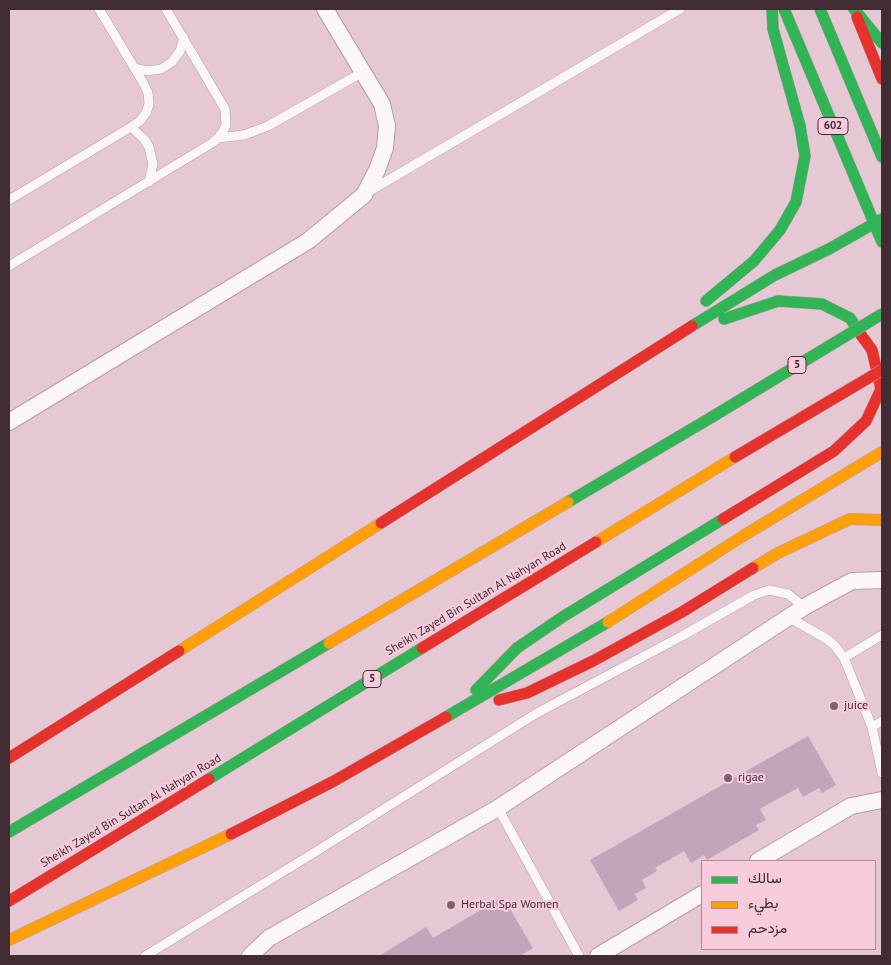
<!DOCTYPE html>
<html>
<head>
<meta charset="utf-8">
<style>
  body { margin:0 }
  #map { position:relative; width:891px; height:965px; overflow:hidden; background:#e6c8d4; font-family:"PT Sans",Vazirmatn,sans-serif }
  canvas { display:block }
  .frame { position:absolute; inset:0; border:10px solid #412c34; pointer-events:none }
  .legend { position:absolute; left:701px; top:860px; width:175px; height:90px; box-sizing:border-box; background:#f9ccdd; border:1px solid #af8c99; margin:0; padding:6px 9px; list-style:none; font-size:15px; color:#412c34 }
  .legend li { display:flex; align-items:center; gap:10px; height:25px }
  .legend b { width:25px; border:1px solid #af8c99 }
</style>
</head>
<body>
<div id="map">
<canvas width="891" height="965"></canvas>
<div class="frame"></div>
<ul class="legend">
<li><b style="height:6px;background:#30b455"></b>سالك</li>
<li><b style="height:6px;background:#ff9f0a"></b>بطيء</li>
<li><b style="height:6px;background:#e5322d"></b>مزدحم</li>
</ul>
</div>
<script>
const c = document.querySelector('canvas').getContext('2d');
c.lineJoin = 'round';
function fill(path, color) { c.fillStyle = color; c.fill(path, 'evenodd'); }
const shape = rows => new Path2D(rows.map(r => 'M' + r).join(''));
function strokePath(path, color, width, dash) { c.strokeStyle = color; c.lineWidth = width; c.lineCap = dash ? 'butt' : 'round'; c.setLineDash(dash || []); c.stroke(path); }
function write(font, color, halo, rows, align = 'center') {
  c.font = font + ' "PT Sans",sans-serif'; c.lineWidth = 4; c.setLineDash([]); c.textBaseline = 'middle'; c.strokeStyle = halo; c.fillStyle = color; for (const [text, x, y, turn = 0] of rows) {
    c.save(); c.translate(x, y); c.rotate((+turn || 0) * Math.PI / 180); c.textAlign = isNaN(turn) ? turn : align; if (halo) c.strokeText(text, 0, 0); c.fillText(text, 0, 0); c.restore();
  }
}
const building = shape([
  [808,736,836,785,822,793,819,788,803,797,798,788,772,802,760,809,766,820,756,825,759,830,707,860,704,855,691,863,684,851,655,868,657,871,642,880,646,888,635,894,638,900,619,911,590,860],
  [503,897,533,948,520,956,379,956,426,927,433,938]
]);
const path = shape([
  [696,9,758,167,771,191,775,193],
  [9,163,19,179],
  [817,207,847,213],
  [9,679,20,698,9,705],
  [192,941,201,956]
]);
const lane = shape([
  [135,68,147,71,161,69,172,62,180,51,184,38],
  [131,127,144,139,149,147,153,164,149,182],
  [218,138,244,135,268,126,363,72],
  [368,192,680,9],
  [9,200,131,127,140,121,146,113,149,104,148,93,144,84,99,9],
  [9,266,212,143,218,138,223,132,226,125,225,109,166,9],
  [790,618,827,639,835,646,844,658,882,635],
  [844,658,872,727,882,773],
  [872,727,882,721],
  [498,808,579,956],
  [145,956,312,854,537,713,682,636,754,595,769,590,788,594,804,607]
]);
const street = shape([
  [9,422,308,241,364,195,377,170,385,148,387,126,382,104,325,9],
  [758,861,851,806,882,800],
  [250,956,269,938,498,808,804,607,852,581,882,580],
  [598,956,702,894]
]);
const fast = shape([
  [784,9,882,242],
  [820,9,882,157],
  [854,9,882,43],
  [706,301,754,261,780,230,796,202,805,156,800,126,773,29,772,9],
  [724,319,778,301,822,304,850,318,861,335],
  [692,326,775,275,829,249,882,219],
  [568,502,712,417],
  [476,690,517,648,564,616,723,519],
  [446,717,608,622],
  [209,779,422,648],
  [9,832,329,643]
]);
const slow = shape([
  [596,542,735,457],
  [753,568,778,553,850,519,882,520],
  [608,622,743,536,882,452],
  [329,643,568,502],
  [179,651,381,523],
  [9,940,231,834]
]);
const jam = shape([
  [857,17,882,79],
  [723,519,834,451,866,421,881,389,872,350,861,335],
  [381,523,692,326],
  [422,648,596,542],
  [499,700,527,693,593,661,682,612,753,568],
  [9,758,179,651],
  [231,834,334,781,446,717],
  [9,901,209,779]
]);
const fastBridge = shape([
  [712,417,882,314]
]);
const jamBridge = shape([
  [735,457,882,370]
]);
const markers = [
  [834,706,5,"#7b636c"],
  [728,778,5,"#7b636c"],
  [451,905,5,"#7b636c"]
];
const shields = [
  [833,126,30],
  [797,365,18],
  [372,679,18]
];
const shieldNames = [
  ["602",833,126],
  ["5",797,365],
  ["5",372,679]
];
const streetNames = [
  ["Sheikh Zayed Bin Sultan Al Nahyan Road",476,599,-31],
  ["Sheikh Zayed Bin Sultan Al Nahyan Road",131,811,-31]
];
const poiNames = [
  ["juice",844,706],
  ["rigae",738,778],
  ["Herbal Spa Women",461,905]
];
fill(building, '#c4a4ba');
strokePath(lane, '#b49da6', 10);
strokePath(street, '#b49da6', 18);
strokePath(fast, '#b49da6', 12);
strokePath(slow, '#b49da6', 12);
strokePath(jam, '#b49da6', 12);
strokePath(path, '#dbd2d6', 3, [1, 4]);
strokePath(lane, '#fbf7f9', 9);
strokePath(street, '#fbf7f9', 16);
strokePath(fast, '#30b455', 11);
strokePath(slow, '#ff9f0a', 11);
strokePath(jam, '#e5322d', 11);
strokePath(fastBridge, '#b49da6', 12, []);
strokePath(jamBridge, '#b49da6', 12, []);
strokePath(fastBridge, '#30b455', 11);
strokePath(jamBridge, '#e5322d', 11);
for (const [x, y, r, color] of markers) { const dot = new Path2D(); dot.arc(x, y, r, 0, 2 * Math.PI); c.fillStyle = color; c.fill(dot); strokePath(dot, '#f9ccdd', 2); }
for (const [x, y, w] of shields) { const box = new Path2D(); box.roundRect(x - w / 2, y - 8.5, w, 17, 4); c.fillStyle = '#f9ccdd'; c.fill(box); strokePath(box, '#412c34', 1); }
write('bold 11px', '#412c34', null, shieldNames);
write('12px', '#412c34', '#f9ccdd', streetNames);
write('12px', '#412c34', '#f9ccdd', poiNames, 'left');
</script>
</body>
</html>
